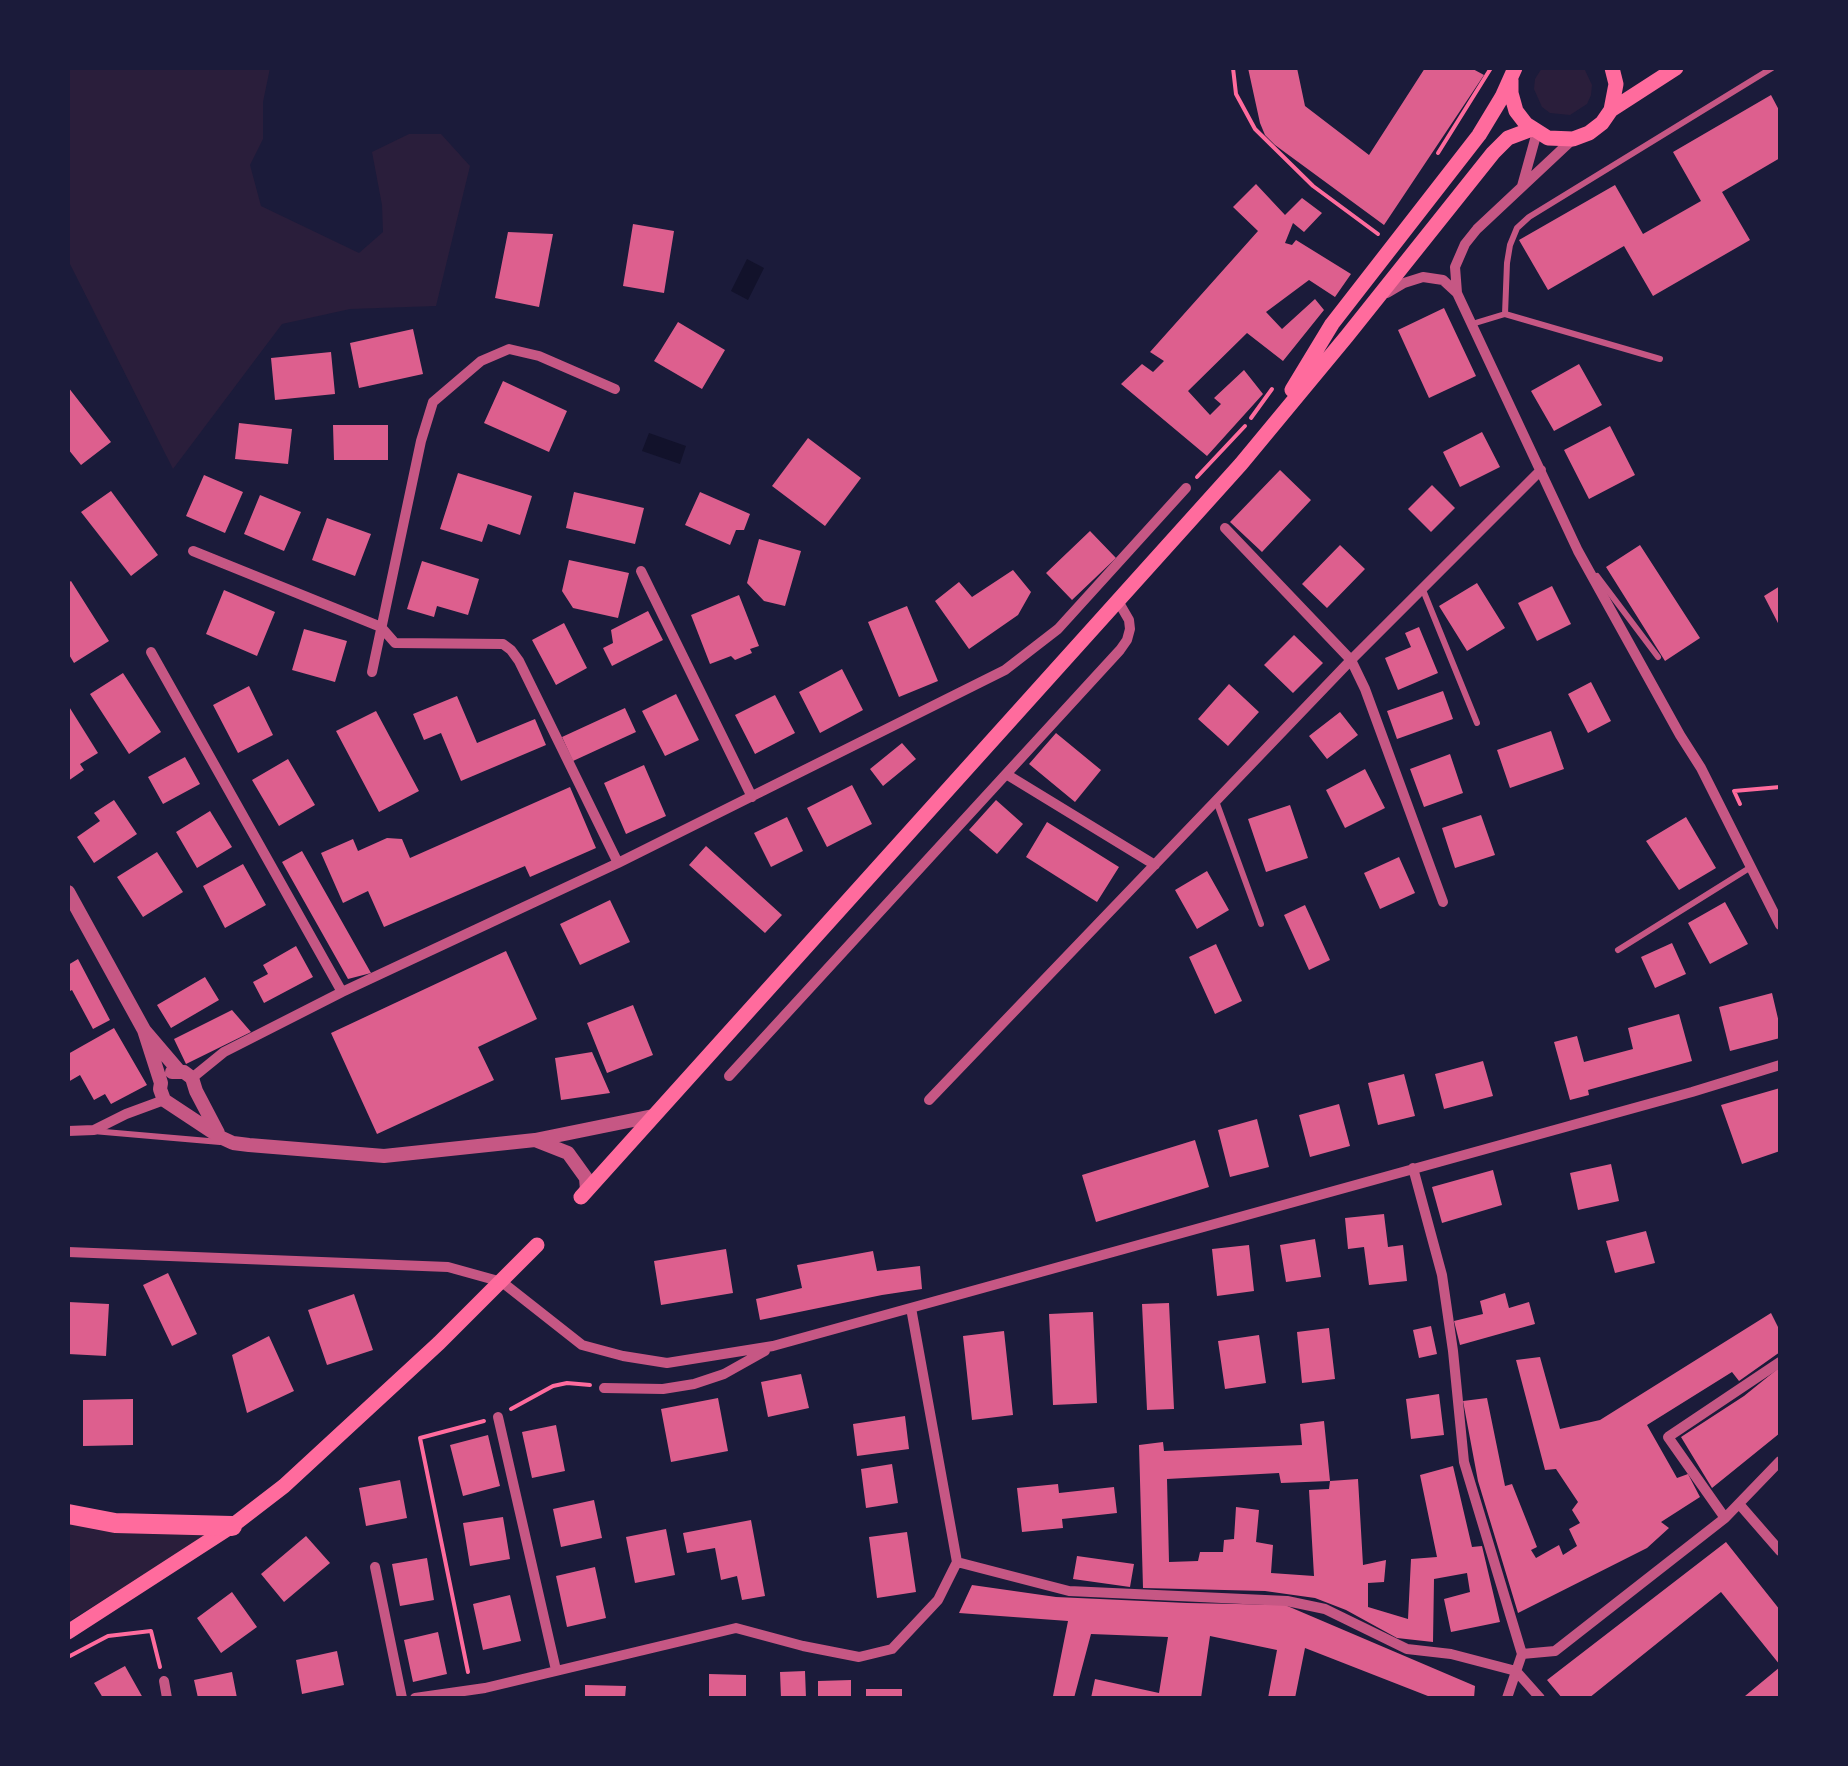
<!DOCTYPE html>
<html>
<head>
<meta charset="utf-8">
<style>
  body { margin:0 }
  #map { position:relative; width:1848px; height:1766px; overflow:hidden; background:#1b1b3a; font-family:Roboto,sans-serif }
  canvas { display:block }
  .frame { position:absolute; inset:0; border:70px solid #1b1b3a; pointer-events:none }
</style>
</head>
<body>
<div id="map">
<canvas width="1848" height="1766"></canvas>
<div class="frame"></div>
</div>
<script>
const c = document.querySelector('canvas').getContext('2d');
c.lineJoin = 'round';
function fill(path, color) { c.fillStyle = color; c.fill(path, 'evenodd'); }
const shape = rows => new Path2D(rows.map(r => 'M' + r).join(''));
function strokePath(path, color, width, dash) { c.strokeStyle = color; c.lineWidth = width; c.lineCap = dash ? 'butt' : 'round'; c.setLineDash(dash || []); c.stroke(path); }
const green = shape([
  [68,68,270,68,263,102,263,139,250,165,261,206,359,253,383,232,382,205,372,152,409,134,441,134,470,166,436,306,350,309,282,324,173,469,68,260],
  [1542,68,1584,68,1592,85,1591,95,1587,104,1570,115,1550,113,1542,107,1534,89,1535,79],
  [68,1522,96,1530,211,1532,68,1622]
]);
const water = shape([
  [747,259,764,268,748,300,731,291],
  [649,433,686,446,680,464,642,451]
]);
const building = shape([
  [1248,68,1297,68,1305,106,1369,155,1425,68,1471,68,1484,75,1384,225,1275,145,1265,135,1260,123],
  [1771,95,1780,112,1780,158,1722,192,1750,240,1653,296,1624,246,1548,290,1519,240,1615,185,1643,234,1701,201,1673,152],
  [1256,184,1285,215,1302,198,1322,213,1304,232,1293,223,1285,243,1292,245,1296,240,1351,274,1335,297,1309,280,1266,312,1282,329,1315,299,1324,310,1283,361,1247,333,1188,391,1210,415,1221,404,1214,398,1244,370,1263,394,1207,456,1121,384,1142,364,1153,372,1164,361,1150,352,1258,231,1233,207],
  [633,224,674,231,664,293,623,286],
  [508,232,553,234,539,307,495,298],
  [1444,308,1476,376,1429,398,1398,330],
  [678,322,725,350,702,389,654,361],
  [413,329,423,374,359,388,350,343],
  [331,352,335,394,275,400,271,358],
  [1579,364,1602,405,1554,431,1531,391],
  [503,381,567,411,549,452,484,423],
  [68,387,111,442,81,465,68,449],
  [239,423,292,429,288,464,235,459],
  [333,425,388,425,388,460,334,460],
  [1610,426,1635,475,1589,499,1564,450],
  [1482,432,1500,467,1460,487,1443,452],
  [808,438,861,478,825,526,772,486],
  [1280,470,1311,500,1262,552,1230,522],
  [458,473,532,496,520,535,488,524,482,542,440,529],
  [204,475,243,492,225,533,186,516],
  [1432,485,1455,508,1431,532,1408,509],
  [111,491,158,555,131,576,81,512],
  [574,492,644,508,635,544,566,528],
  [700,492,750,514,744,530,736,530,730,545,685,525],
  [260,495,301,512,284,551,244,534],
  [327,518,371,534,355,576,312,560],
  [1090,531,1116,558,1072,600,1046,573],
  [759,539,801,551,785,606,764,601,747,583],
  [1340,545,1365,569,1327,608,1302,584],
  [1640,545,1700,638,1665,661,1606,567],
  [569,560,629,573,618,618,573,608,562,591],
  [422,561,479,579,468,615,437,606,434,617,407,609],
  [1013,570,1031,592,1018,615,969,649,935,601,959,582,972,597],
  [71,581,109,641,74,663,68,653,68,583],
  [1477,583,1505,628,1467,651,1439,606],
  [1552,586,1571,624,1537,641,1518,603],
  [1780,586,1780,627,1764,596],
  [224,590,275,612,257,656,206,634],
  [739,595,759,646,750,649,752,653,735,660,731,656,710,664,691,615],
  [907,606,938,681,899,697,868,622],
  [648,611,663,640,612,666,603,648,613,643,611,630],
  [564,623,587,668,556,685,532,640],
  [1419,627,1438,673,1398,690,1385,658,1411,647,1405,633],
  [304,629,347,641,335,682,292,670],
  [1294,635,1323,663,1293,693,1264,665],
  [842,669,863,710,820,733,799,692],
  [123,673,161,732,129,754,90,694],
  [1591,682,1611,721,1588,733,1568,694],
  [1229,684,1259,712,1228,746,1198,719],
  [249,686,273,735,238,753,213,705],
  [1443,691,1453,719,1397,739,1387,711],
  [676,694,699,740,665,756,642,711],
  [775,695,795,733,755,754,735,715],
  [457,696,477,743,535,719,546,745,461,781,441,733,424,740,413,714],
  [68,705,98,753,80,764,84,770,68,781],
  [625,708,636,732,573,761,562,737],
  [376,711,419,791,379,812,336,731],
  [1340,712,1358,735,1327,759,1309,736],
  [1551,731,1564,769,1510,788,1497,750],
  [1056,733,1101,770,1075,802,1029,764],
  [902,743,916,759,883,786,870,769],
  [1450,754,1463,793,1424,807,1410,769],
  [185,757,200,784,163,804,148,777],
  [288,759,315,805,279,826,252,780],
  [644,765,666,816,626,834,604,783],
  [1365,769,1385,808,1345,828,1326,790],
  [852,785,872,824,827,847,807,808],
  [570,787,596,848,530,877,525,866,384,927,368,891,343,903,321,853,353,839,358,851,387,838,402,839,410,858],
  [114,800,137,834,94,863,77,837,100,821,94,813],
  [996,800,1023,824,997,854,969,830],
  [1290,805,1308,858,1266,872,1248,819],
  [210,811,232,847,197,868,176,832],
  [1481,815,1495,855,1455,868,1442,828],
  [787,817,803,851,771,867,754,833],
  [1686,817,1716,868,1679,890,1646,841],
  [1047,822,1119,867,1097,902,1026,857],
  [706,846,782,915,765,933,689,865],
  [302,851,371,973,348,979,282,862],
  [157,852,183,892,143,917,117,877],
  [1399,857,1415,893,1380,909,1364,873],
  [243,864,266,905,225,928,203,886],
  [1207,871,1229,910,1197,929,1175,890],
  [610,900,630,942,580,965,560,924],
  [1725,902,1748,944,1710,964,1688,923],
  [1305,905,1330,960,1309,970,1284,915],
  [1672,943,1686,974,1655,988,1641,957],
  [1216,944,1242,1001,1215,1014,1189,957],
  [296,946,313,977,264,1003,253,982,268,974,263,965],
  [506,951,537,1019,478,1047,494,1080,377,1134,331,1033],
  [78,959,110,1020,93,1029,72,990,68,992,68,965],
  [205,977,219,1000,171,1028,157,1005],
  [1772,993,1780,1027,1780,1038,1730,1051,1719,1007],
  [633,1005,653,1055,607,1073,587,1023],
  [232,1010,251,1032,186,1064,174,1039],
  [1679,1014,1692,1061,1588,1090,1589,1095,1570,1100,1554,1042,1577,1036,1584,1062,1633,1049,1628,1028],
  [114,1028,147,1085,111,1104,105,1094,94,1100,80,1075,68,1082,68,1054],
  [592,1052,610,1093,561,1100,555,1058],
  [1483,1061,1493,1096,1444,1109,1435,1074],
  [1404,1074,1415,1116,1378,1125,1368,1083],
  [1780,1088,1780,1151,1742,1164,1721,1105],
  [1339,1104,1350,1146,1310,1157,1299,1115],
  [1257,1119,1269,1167,1230,1177,1218,1130],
  [1195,1140,1209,1187,1096,1222,1082,1175],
  [1611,1164,1619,1201,1578,1210,1570,1173],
  [1493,1170,1502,1205,1442,1223,1432,1187],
  [1384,1214,1388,1247,1403,1245,1407,1281,1369,1285,1364,1247,1348,1249,1345,1218],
  [1646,1231,1655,1263,1615,1273,1606,1241],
  [1315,1239,1321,1277,1286,1282,1280,1245],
  [1249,1245,1254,1291,1217,1296,1212,1249],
  [726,1249,733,1293,661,1305,654,1261],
  [873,1251,877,1271,920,1266,922,1289,882,1295,760,1320,756,1299,802,1288,797,1265],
  [168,1273,197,1334,172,1346,143,1285],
  [1505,1293,1509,1308,1529,1302,1535,1324,1460,1345,1454,1321,1483,1314,1480,1301],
  [354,1294,373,1350,327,1365,308,1310],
  [68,1302,109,1304,106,1356,68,1354],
  [1169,1303,1174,1409,1147,1410,1142,1304],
  [1093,1312,1097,1403,1053,1405,1049,1314],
  [1771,1313,1780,1331,1780,1352,1739,1381,1732,1372,1647,1425,1677,1478,1688,1474,1700,1497,1661,1522,1669,1528,1647,1548,1518,1613,1478,1481,1463,1401,1487,1398,1505,1486,1512,1484,1537,1547,1531,1550,1536,1558,1559,1545,1563,1555,1577,1546,1569,1529,1580,1523,1572,1510,1578,1502,1556,1469,1545,1470,1516,1360,1540,1357,1560,1429,1600,1420],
  [1431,1326,1437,1354,1419,1358,1413,1330],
  [1329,1328,1335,1379,1302,1383,1297,1332],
  [1004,1331,1013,1415,972,1420,963,1336],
  [1259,1335,1266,1383,1225,1389,1218,1341],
  [269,1336,294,1391,247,1413,232,1355],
  [1780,1367,1780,1433,1712,1488,1681,1437,1744,1396],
  [801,1374,809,1408,768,1417,761,1382],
  [1439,1394,1444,1435,1411,1439,1406,1399],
  [718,1398,728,1451,671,1462,661,1409],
  [133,1399,133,1445,83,1446,83,1400],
  [905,1416,909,1449,857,1456,853,1424],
  [1324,1421,1330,1481,1281,1483,1279,1473,1167,1479,1169,1562,1198,1561,1200,1552,1223,1552,1224,1540,1234,1539,1236,1507,1259,1510,1256,1542,1273,1545,1271,1573,1314,1576,1309,1490,1329,1489,1330,1481,1358,1479,1363,1565,1386,1560,1384,1582,1368,1583,1368,1607,1408,1619,1411,1559,1437,1557,1420,1475,1453,1466,1472,1547,1482,1546,1500,1622,1451,1632,1444,1599,1470,1592,1467,1573,1434,1579,1433,1642,1397,1638,1346,1610,1315,1598,1265,1591,1143,1588,1139,1445,1163,1442,1164,1451,1302,1445,1300,1424],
  [556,1425,565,1471,532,1478,522,1432],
  [488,1435,500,1486,463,1496,450,1445],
  [892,1464,898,1503,866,1508,861,1469],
  [400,1480,407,1518,366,1526,359,1488],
  [1058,1484,1059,1493,1114,1487,1117,1513,1062,1519,1063,1528,1022,1532,1017,1488],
  [594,1500,602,1538,561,1547,553,1509],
  [503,1517,510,1559,470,1566,463,1523],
  [751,1520,765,1596,742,1600,737,1576,721,1580,715,1548,687,1553,683,1533],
  [666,1529,675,1575,635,1583,626,1537],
  [907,1532,916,1592,877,1598,869,1537],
  [306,1536,330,1563,284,1602,261,1574],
  [1726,1542,1780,1610,1780,1665,1721,1592,1589,1698,1562,1698,1547,1680],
  [1077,1556,1134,1564,1130,1587,1073,1579],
  [427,1558,434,1600,400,1606,392,1564],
  [595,1567,606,1618,567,1627,556,1576],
  [972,1585,1056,1597,1187,1603,1285,1605,1475,1686,1474,1698,1433,1698,1305,1648,1295,1698,1268,1698,1277,1650,1210,1636,1201,1698,1091,1698,1095,1679,1159,1693,1168,1637,1091,1634,1074,1698,1060,1698,1053,1696,1068,1621,959,1613],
  [232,1592,257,1627,221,1653,197,1618],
  [510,1595,521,1641,483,1650,473,1604],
  [438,1632,447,1674,413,1682,404,1640],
  [337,1651,344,1685,302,1694,296,1660],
  [125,1666,143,1698,103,1698,94,1683],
  [1780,1667,1780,1698,1747,1698,1745,1696],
  [805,1671,806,1698,781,1698,780,1672],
  [232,1672,237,1698,198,1698,194,1680],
  [709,1674,746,1675,746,1698,709,1698],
  [851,1680,851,1698,818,1698,818,1681],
  [585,1685,626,1686,625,1698,585,1698],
  [866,1689,902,1689,902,1698,866,1698]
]);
const path = shape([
  [1233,68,1236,94,1255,129,1313,186,1378,234],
  [1438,153,1491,68],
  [1251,418,1272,389],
  [1197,477,1245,426],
  [1740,804,1734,791,1780,787],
  [511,1409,553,1386,567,1383,590,1385],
  [68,1657,108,1636,151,1631,160,1667],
  [468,1672,420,1438,484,1421]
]);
const service = shape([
  [1505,314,1507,263,1510,245,1517,228,1529,217,1772,68],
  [1472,324,1505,314,1660,359],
  [1597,576,1658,657],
  [1423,590,1477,723],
  [1216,801,1261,924],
  [1618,950,1751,867],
  [93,1131,220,1142]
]);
const minor = shape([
  [1573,139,1477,229,1465,244,1455,267,1457,293,1578,551,1680,735,1701,768,1780,925],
  [1522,186,1537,132],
  [1387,293,1404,283,1423,277,1443,280,1456,292],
  [1225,528,1351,660,1365,689,1443,902],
  [193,551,381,627,395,643,503,644,511,650,519,661,618,863],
  [641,571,752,797],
  [151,652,342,992],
  [372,672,421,441,433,402,481,361,509,349,539,356,615,389],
  [1006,774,1155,865],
  [729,1076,1120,650,1127,640,1130,629,1129,620,1118,601],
  [192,1078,224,1052,342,992,618,863,1005,670,1058,629,1186,488],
  [929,1100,1351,660,1541,470],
  [68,1131,94,1130,126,1114,164,1100],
  [1413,1168,1442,1275,1453,1351,1464,1462,1522,1654],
  [68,1252,448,1267,502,1282,582,1345,623,1356,667,1363,773,1346,1692,1092,1780,1065],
  [604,1388,663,1389,694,1384,724,1374,765,1351],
  [498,1417,556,1670],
  [1740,1505,1780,1551],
  [1725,1518,1668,1437,1780,1362],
  [957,1562,1069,1591,1287,1601,1325,1609,1407,1649,1451,1654,1516,1671],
  [375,1567,402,1698],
  [1522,1654,1555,1651,1725,1518,1780,1461],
  [1516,1671,1540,1698],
  [164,1681,167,1698],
  [415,1698,485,1688,736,1628,803,1646,859,1657,892,1649,938,1600,957,1562,911,1308],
  [1507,1698,1522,1654]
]);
const tertiary = shape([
  [68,892,144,1030,179,1071],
  [144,1030,161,1083,160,1089,164,1100,220,1137,233,1143,249,1145,384,1156,535,1140,653,1116],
  [172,1072,184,1072,192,1078,196,1091,218,1133],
  [535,1140,568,1153,586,1178,587,1190]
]);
const secondary = shape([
  [1511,80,1511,93,1516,111,1526,124,1548,138,1573,139,1589,133,1602,123,1611,110,1616,84,1612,68],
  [1611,110,1676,68],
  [1292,390,1332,324,1479,135,1502,97,1515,68],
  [581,1197,1241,464,1347,336,1493,153,1508,138,1532,129],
  [68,1632,232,1526,284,1486,439,1343,537,1245]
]);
const trunk = shape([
  [68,1514,115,1523,232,1526]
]);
fill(green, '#2a1e3b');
fill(water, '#12122b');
fill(building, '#dd5f8e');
strokePath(path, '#ff6b9d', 4);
strokePath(service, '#c65784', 6);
strokePath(minor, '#c65784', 10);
strokePath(tertiary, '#c65784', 14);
strokePath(secondary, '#ff6b9d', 15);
strokePath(trunk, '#ff6b9d', 20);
</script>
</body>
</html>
